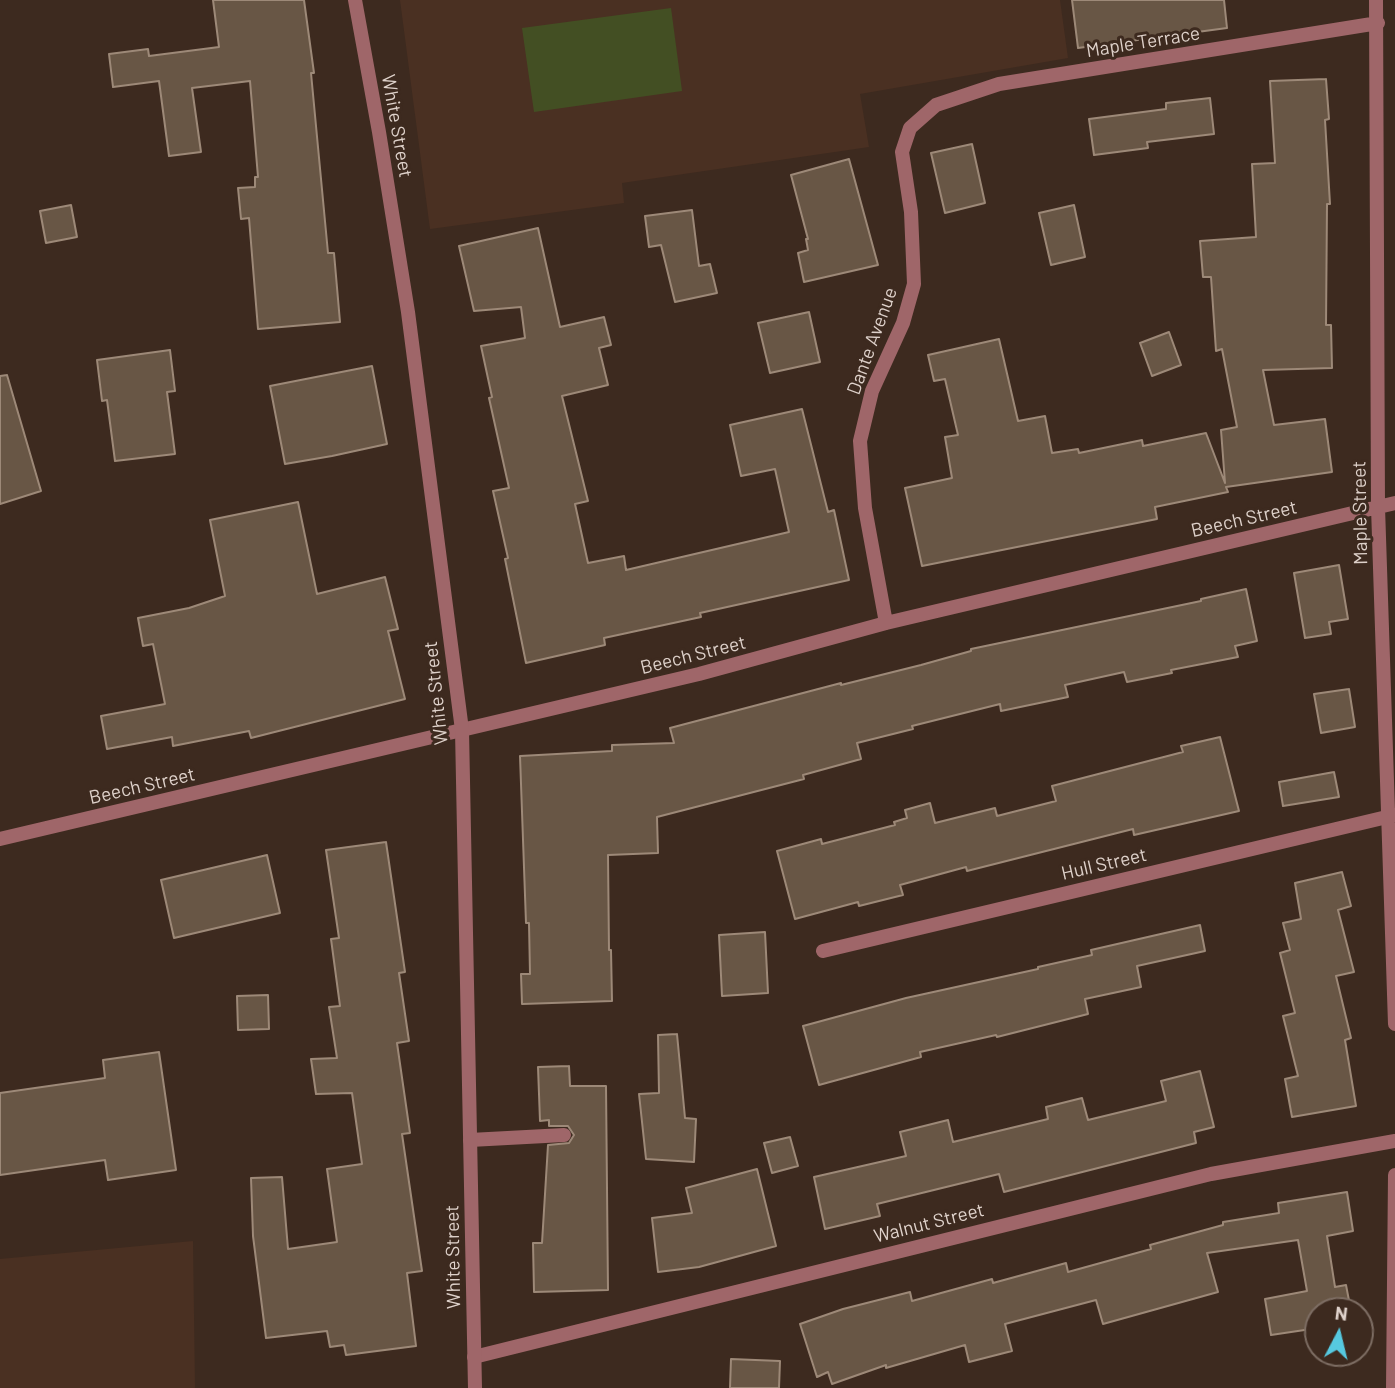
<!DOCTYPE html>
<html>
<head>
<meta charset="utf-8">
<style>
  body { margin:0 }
  #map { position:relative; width:1395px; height:1388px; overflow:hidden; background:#3d2a1f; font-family:Barlow,sans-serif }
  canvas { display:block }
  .north { position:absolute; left:1304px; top:1297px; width:70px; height:70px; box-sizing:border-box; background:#3d2a1f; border:2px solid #7d6d63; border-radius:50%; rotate:7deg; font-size:19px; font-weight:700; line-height:28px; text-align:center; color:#ded1ca }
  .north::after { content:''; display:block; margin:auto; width:24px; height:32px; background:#56c9e0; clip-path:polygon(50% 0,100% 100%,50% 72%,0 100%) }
</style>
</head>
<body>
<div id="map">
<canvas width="1395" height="1388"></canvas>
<div class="north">N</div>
</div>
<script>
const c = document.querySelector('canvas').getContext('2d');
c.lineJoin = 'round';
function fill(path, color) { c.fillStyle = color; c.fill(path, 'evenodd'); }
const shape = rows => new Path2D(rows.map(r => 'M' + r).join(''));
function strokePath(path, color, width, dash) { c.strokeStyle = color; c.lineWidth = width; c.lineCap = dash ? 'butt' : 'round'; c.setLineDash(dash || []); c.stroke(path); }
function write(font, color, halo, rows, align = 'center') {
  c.font = font + ' Barlow,sans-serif'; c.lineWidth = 6; c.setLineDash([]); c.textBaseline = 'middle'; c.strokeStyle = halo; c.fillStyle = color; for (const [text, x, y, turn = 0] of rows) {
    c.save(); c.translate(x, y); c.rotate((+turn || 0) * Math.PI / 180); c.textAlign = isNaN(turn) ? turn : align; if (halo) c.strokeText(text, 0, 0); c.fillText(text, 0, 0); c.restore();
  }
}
const built = shape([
  [400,0,1060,0,1068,58,860,94,869,147,622,183,624,203,430,229],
  [193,1241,195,1388,0,1388,0,1259]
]);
const green = shape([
  [671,8,682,91,534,112,522,28]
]);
const building = shape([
  [213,0,304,0,314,73,311,73,328,253,334,253,340,322,258,329,249,218,241,219,238,188,255,187,255,177,258,177,250,81,192,88,201,152,169,156,159,81,113,87,109,54,148,49,149,56,219,47,213,0],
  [1072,0,1224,0,1227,28,1078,48,1072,0],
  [1326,79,1329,119,1325,120,1330,204,1327,204,1326,325,1331,325,1332,368,1263,370,1274,425,1325,419,1332,472,1226,487,1228,492,1155,507,1157,519,922,566,905,488,952,478,945,437,958,435,945,379,934,381,928,355,999,339,1018,421,1045,416,1052,453,1078,449,1079,453,1142,440,1143,446,1206,433,1225,483,1221,430,1237,427,1222,349,1216,351,1211,277,1203,277,1200,241,1256,237,1252,164,1275,163,1270,81,1326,79],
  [1210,98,1214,134,1147,142,1148,148,1094,155,1089,119,1166,109,1166,103,1210,98],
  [972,144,985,203,945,213,931,153,972,144],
  [849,159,878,265,804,282,798,253,808,250,806,239,808,239,791,175,849,159],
  [71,205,77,237,46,243,40,211,71,205],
  [1074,205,1085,257,1051,265,1039,213,1074,205],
  [692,210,699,266,710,264,717,293,675,302,661,245,649,247,645,216,692,210],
  [538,228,560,327,604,317,611,345,599,348,608,385,562,396,588,501,575,504,588,563,624,556,626,570,789,532,775,469,741,476,730,425,802,409,828,512,834,510,849,580,700,613,701,617,604,638,605,645,526,663,505,559,508,558,493,491,509,488,489,398,492,397,481,346,525,338,521,307,474,311,459,246,538,228],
  [809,312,820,362,770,373,758,323,809,312],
  [1169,332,1181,365,1152,376,1140,343,1169,332],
  [170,350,175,391,167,392,175,454,115,461,107,400,102,401,97,360,170,350],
  [372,366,387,444,332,456,285,464,270,386,372,366],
  [7,375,41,491,0,504,0,376,7,375],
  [298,502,317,594,385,577,398,629,388,631,405,699,251,738,249,731,173,746,172,737,107,749,101,716,165,704,153,644,143,646,138,618,189,608,225,596,210,520,298,502],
  [1339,565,1348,619,1329,622,1331,634,1305,638,1294,573,1339,565],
  [1246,589,1257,641,1235,646,1238,657,1171,670,1172,673,1127,682,1124,672,1065,685,1068,697,1001,711,1000,704,912,726,913,729,857,743,861,759,803,775,804,779,657,817,658,853,608,855,609,950,611,950,612,1001,522,1004,521,974,530,974,529,923,526,923,520,756,612,751,612,745,674,743,670,728,841,683,841,685,921,665,971,651,971,649,1201,601,1201,599,1246,589],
  [1349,689,1355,727,1321,733,1314,694,1349,689],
  [1220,737,1239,811,1134,835,1133,829,967,871,966,867,900,885,903,895,859,906,858,902,795,919,777,851,821,839,822,844,895,825,894,822,907,818,905,810,930,803,935,823,995,808,997,816,1056,801,1052,786,1183,752,1181,746,1220,737],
  [1334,772,1339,797,1283,806,1279,782,1334,772],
  [386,842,405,972,399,973,409,1041,397,1043,410,1133,402,1134,422,1271,407,1273,416,1346,346,1355,344,1345,330,1347,327,1331,266,1338,253,1236,251,1178,282,1177,288,1249,337,1242,327,1169,362,1164,352,1093,316,1094,311,1059,337,1058,329,1007,340,1006,331,939,339,938,326,850,386,842],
  [267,855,280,913,174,938,161,880,267,855],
  [1342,872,1351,906,1338,910,1354,972,1336,976,1351,1038,1345,1040,1356,1106,1292,1117,1285,1079,1298,1076,1283,1016,1295,1013,1280,953,1290,950,1283,923,1301,919,1295,883,1342,872],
  [1200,925,1205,951,1137,966,1141,987,1085,999,1088,1014,997,1037,996,1035,920,1052,921,1057,819,1085,803,1026,906,998,1038,969,1038,967,1092,955,1091,950,1200,925],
  [765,932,768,993,722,996,719,935,765,932],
  [268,995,269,1029,238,1030,237,996,268,995],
  [677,1034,685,1118,696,1119,694,1162,646,1159,639,1094,659,1093,658,1035,677,1034],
  [159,1052,176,1170,108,1180,105,1160,0,1175,0,1093,105,1078,103,1060,159,1052],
  [569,1066,570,1086,606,1086,608,1290,534,1292,533,1243,542,1243,548,1145,569,1143,574,1135,568,1126,549,1126,549,1120,540,1121,538,1067,569,1066],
  [1200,1071,1214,1127,1194,1132,1196,1143,1004,1192,999,1174,877,1204,880,1216,825,1229,814,1177,906,1156,900,1132,948,1120,953,1142,1048,1119,1046,1107,1082,1098,1088,1120,1166,1101,1161,1081,1200,1071],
  [790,1137,798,1166,772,1173,764,1143,790,1137],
  [757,1169,776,1246,699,1267,658,1272,652,1218,692,1213,686,1188,757,1169],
  [1347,1192,1353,1231,1327,1236,1335,1287,1346,1285,1351,1311,1318,1311,1318,1328,1271,1335,1265,1299,1307,1291,1298,1240,1207,1253,1218,1292,1103,1324,1096,1300,1005,1324,1012,1351,969,1362,965,1345,886,1368,886,1365,832,1384,828,1372,817,1377,800,1324,843,1309,910,1292,912,1301,992,1279,993,1283,1066,1263,1068,1272,1151,1249,1150,1245,1223,1225,1223,1222,1279,1213,1278,1203,1347,1192],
  [731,1359,780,1361,779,1388,730,1388,731,1359]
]);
const minor = shape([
  [1376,0,1378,507,1395,1024],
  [886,623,865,508,860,441,872,391,903,323,914,284,911,212,902,152,910,128,936,105,999,84,1378,23],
  [0,839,699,674,886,623,1395,503],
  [823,951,1395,815],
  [470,1140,564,1135],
  [474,1357,1211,1174,1395,1141],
  [1393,1388,1395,1175]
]);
const tertiary = shape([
  [355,0,379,132,408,312,462,730,475,1388]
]);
const streetNames = [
  ["Maple Terrace",1143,42,-9],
  ["White Street",397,126,80],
  ["Dante Avenue",872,341,-70],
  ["Maple Street",1360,513,-91],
  ["Beech Street",1244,519,-13],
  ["Beech Street",693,655,-14],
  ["White Street",436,693,-96],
  ["Beech Street",142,786,-13],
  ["Hull Street",1104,864,-13],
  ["Walnut Street",929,1223,-14],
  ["White Street",453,1257,-91]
];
fill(built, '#4a3022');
fill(green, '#434f23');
fill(building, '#685645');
strokePath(building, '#9d8978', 2);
strokePath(minor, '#9f6669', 14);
strokePath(tertiary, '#9f6669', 14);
write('19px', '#ded1ca', '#3d2a1f', streetNames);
</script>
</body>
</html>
